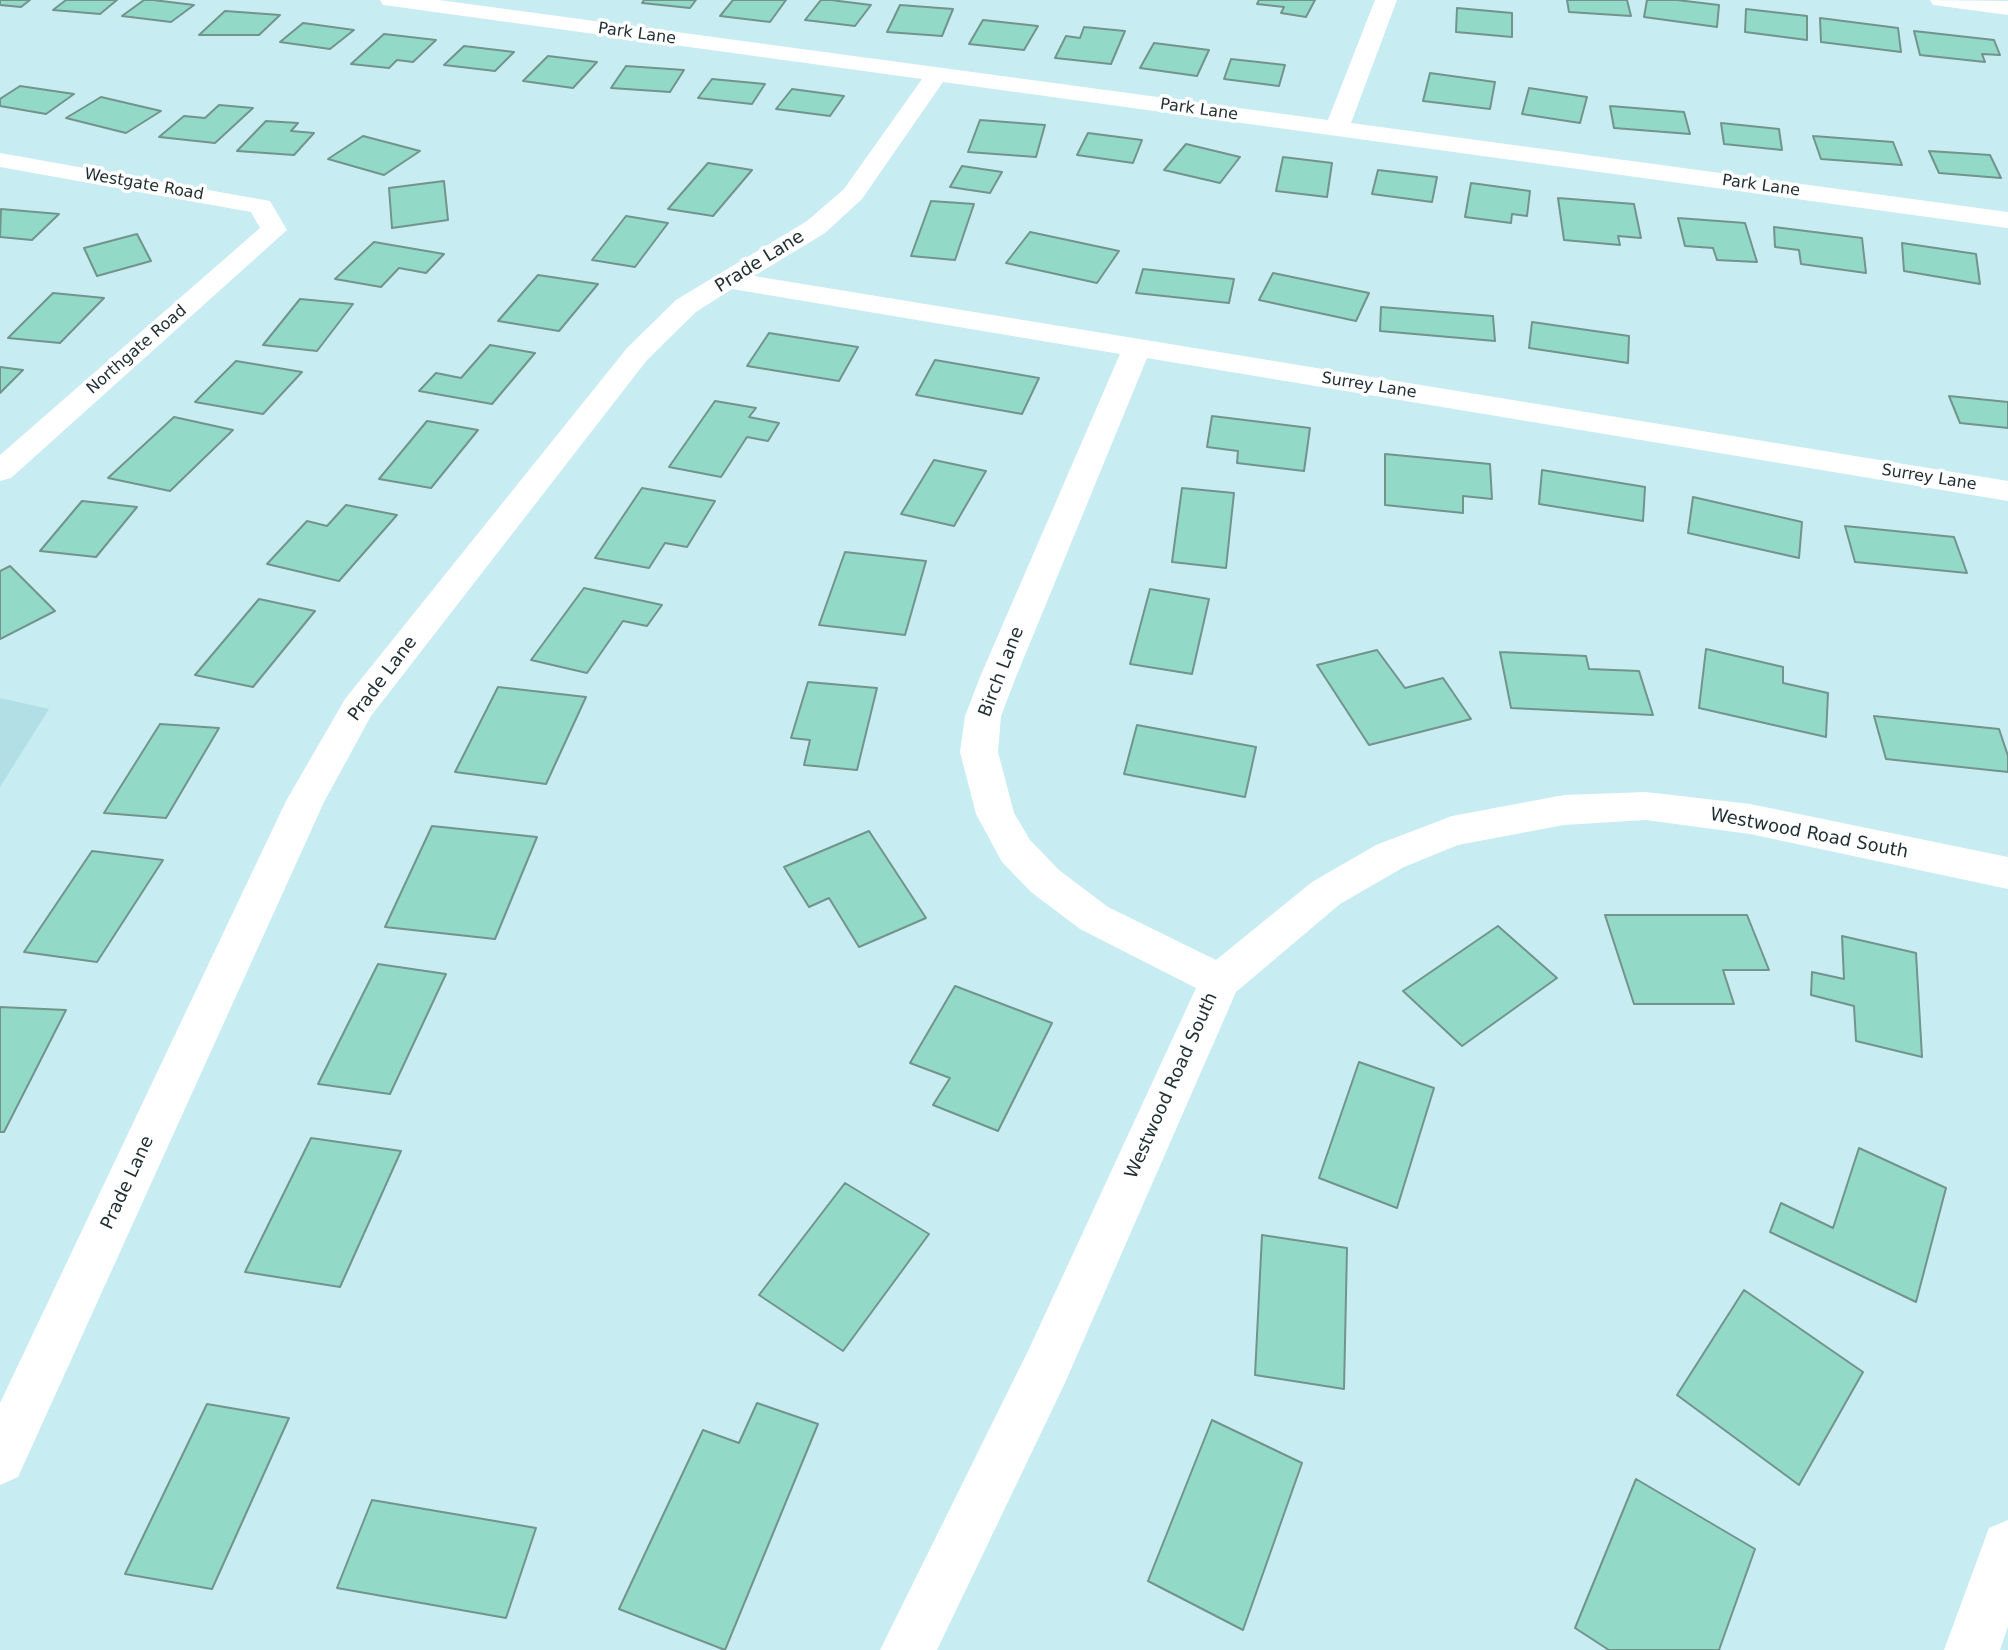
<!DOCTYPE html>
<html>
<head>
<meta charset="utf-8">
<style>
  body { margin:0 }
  canvas { display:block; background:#c7ecf2 }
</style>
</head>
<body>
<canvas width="2008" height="1650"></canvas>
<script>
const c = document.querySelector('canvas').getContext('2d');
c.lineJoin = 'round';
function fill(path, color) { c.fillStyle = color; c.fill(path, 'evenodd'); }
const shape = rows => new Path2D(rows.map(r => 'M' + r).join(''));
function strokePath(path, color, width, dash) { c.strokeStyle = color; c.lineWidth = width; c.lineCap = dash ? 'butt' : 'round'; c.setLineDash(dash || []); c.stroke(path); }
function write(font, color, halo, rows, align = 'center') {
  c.font = font + ' "DejaVu Sans",sans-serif'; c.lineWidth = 7; c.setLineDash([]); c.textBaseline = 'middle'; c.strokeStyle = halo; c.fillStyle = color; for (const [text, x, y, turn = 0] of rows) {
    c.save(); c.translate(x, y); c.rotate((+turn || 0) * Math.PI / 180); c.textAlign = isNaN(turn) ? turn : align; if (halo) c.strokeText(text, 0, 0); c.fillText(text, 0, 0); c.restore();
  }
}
const built = shape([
  [0,698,49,709,0,787]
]);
const building = shape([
  [0,0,30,0,21,7,0,5,0,0],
  [66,0,117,0,100,14,53,10,66,0],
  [144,0,153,0,194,5,171,22,122,16,144,0],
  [644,0,696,0,690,8,642,3,644,0],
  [733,0,786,0,770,22,720,16,733,0],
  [821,0,831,0,871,5,855,26,805,20,821,0],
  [1259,0,1315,0,1306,17,1281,13,1284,7,1257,4,1259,0],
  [1567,0,1627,0,1631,16,1569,12,1567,0],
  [1647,0,1677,0,1719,5,1717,27,1644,17,1647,0],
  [900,5,953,9,942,36,887,32,900,5],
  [1457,8,1512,13,1512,37,1456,32,1457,8],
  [1746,9,1807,16,1807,40,1745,32,1746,9],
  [225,11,280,15,259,35,199,35,225,11],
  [1820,18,1898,28,1901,52,1821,42,1820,18],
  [983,20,1038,26,1024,50,969,44,983,20],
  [303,23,354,30,330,49,280,42,303,23],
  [1084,27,1125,31,1111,64,1055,58,1066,36,1080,38,1084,27],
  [1914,31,1994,40,2000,55,1982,54,1985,62,1920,55,1914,31],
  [384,34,436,40,413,62,397,60,389,68,351,64,384,34],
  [1154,43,1209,50,1197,76,1140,68,1154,43],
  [464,46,514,52,495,71,444,65,464,46],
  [548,56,597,62,573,88,523,81,548,56],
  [1231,59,1285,65,1279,86,1224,79,1231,59],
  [626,66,684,70,670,92,611,88,626,66],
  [1430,73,1495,82,1490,109,1423,101,1430,73],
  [712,79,765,84,752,104,698,98,712,79],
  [20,86,74,94,46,114,0,106,0,99,20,86],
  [1529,88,1587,97,1580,123,1522,114,1529,88],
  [792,89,844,96,830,116,776,109,792,89],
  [101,97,161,111,126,133,66,118,101,97],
  [219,105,253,108,215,143,159,137,184,116,205,118,219,105],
  [1610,106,1684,112,1690,134,1614,128,1610,106],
  [980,120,1045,125,1036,157,968,152,980,120],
  [266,121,298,123,291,131,314,133,294,155,237,151,266,121],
  [1721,123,1779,129,1782,150,1724,144,1721,123],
  [1088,133,1142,140,1133,163,1077,155,1088,133],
  [363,136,420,151,384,175,328,159,363,136],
  [1813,136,1893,142,1902,165,1821,159,1813,136],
  [1186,144,1240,157,1220,183,1164,170,1186,144],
  [1929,151,1990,155,2001,178,1939,173,1929,151],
  [1283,157,1332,163,1327,197,1276,191,1283,157],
  [708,163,752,170,713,216,668,209,708,163],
  [962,166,1002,172,990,193,950,187,962,166],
  [1378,170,1437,177,1432,202,1372,194,1378,170],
  [444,181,448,220,392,228,389,188,444,181],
  [1471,183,1530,191,1527,216,1512,214,1511,223,1465,217,1471,183],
  [1558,198,1634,204,1641,238,1618,236,1620,245,1564,240,1558,198],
  [931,201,974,204,955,260,911,256,931,201],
  [1,209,59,214,32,240,0,237,1,209],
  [626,216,668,223,635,267,592,260,626,216],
  [1678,218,1745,223,1757,262,1717,260,1713,248,1685,246,1678,218],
  [1774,227,1862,238,1866,273,1801,264,1799,250,1775,247,1774,227],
  [1030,232,1119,251,1097,283,1006,263,1030,232],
  [137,234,151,261,97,276,84,248,137,234],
  [374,242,444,254,426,273,399,268,381,287,335,279,374,242],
  [1902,243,1976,254,1980,284,1904,271,1902,243],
  [1143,269,1234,279,1229,303,1136,293,1143,269],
  [1273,273,1369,293,1356,321,1259,300,1273,273],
  [538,275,598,284,559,331,498,321,538,275],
  [53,293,104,298,60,343,8,338,53,293],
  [300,299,353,304,317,351,263,345,300,299],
  [1381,307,1493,316,1495,341,1380,331,1381,307],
  [1532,322,1629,336,1628,363,1529,348,1532,322],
  [769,333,858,347,839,381,747,366,769,333],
  [490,345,535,353,492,404,419,391,436,373,461,378,490,345],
  [935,360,1039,378,1022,414,916,395,935,360],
  [236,361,302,372,263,414,195,402,236,361],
  [0,367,23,370,0,393,0,367],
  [1949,396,2008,402,2008,428,1960,423,1949,396],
  [715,401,756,408,749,417,779,423,768,441,747,437,721,477,669,467,715,401],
  [1212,416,1310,428,1304,471,1237,463,1238,451,1207,447,1212,416],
  [174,417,233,430,170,491,108,478,174,417],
  [427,421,478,430,431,488,379,479,427,421],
  [1385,454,1490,464,1492,499,1463,496,1463,513,1385,505,1385,454],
  [934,460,986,471,954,526,901,514,934,460],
  [1542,470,1645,487,1643,521,1539,504,1542,470],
  [642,488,715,501,687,547,665,543,649,568,595,558,642,488],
  [1182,488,1234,493,1226,568,1172,562,1182,488],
  [1693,497,1802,522,1799,558,1688,533,1693,497],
  [82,501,137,507,96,557,40,551,82,501],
  [346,505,397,515,339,581,267,564,307,521,327,526,346,505],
  [1845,526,1954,537,1967,573,1855,562,1845,526],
  [845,552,926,561,905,635,819,625,845,552],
  [10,566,55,611,0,639,0,571,10,566],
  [584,588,662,605,647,626,623,621,587,673,531,660,584,588],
  [1150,589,1209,599,1192,674,1130,664,1150,589],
  [259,599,315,611,253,687,195,675,259,599],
  [1706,649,1783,667,1783,683,1828,693,1826,737,1699,708,1706,649],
  [1377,650,1405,688,1443,678,1471,719,1369,745,1317,665,1377,650],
  [1500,652,1586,656,1589,669,1639,671,1653,715,1511,708,1500,652],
  [808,682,877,688,857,770,804,765,810,740,791,738,808,682],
  [498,687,586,697,546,784,455,772,498,687],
  [1874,716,1999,729,2008,756,2008,772,1886,759,1874,716],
  [160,724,219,728,166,818,104,813,160,724],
  [1137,725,1256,747,1245,797,1124,774,1137,725],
  [432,826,537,837,495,939,385,927,432,826],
  [869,831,926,918,859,947,829,898,809,907,784,867,869,831],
  [92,851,163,860,97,962,24,952,92,851],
  [1605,915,1747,915,1769,970,1723,970,1734,1004,1634,1004,1605,915],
  [1498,926,1557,978,1462,1046,1403,991,1498,926],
  [1842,936,1916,953,1922,1057,1856,1041,1854,1006,1811,995,1812,972,1844,979,1842,936],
  [378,964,446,974,390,1094,318,1084,378,964],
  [955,986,1052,1023,998,1131,933,1105,950,1078,910,1063,955,986],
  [0,1007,66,1010,4,1132,0,1132,0,1007],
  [1359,1062,1434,1088,1397,1208,1319,1178,1359,1062],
  [311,1138,401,1151,340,1287,245,1272,311,1138],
  [1859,1148,1946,1188,1916,1302,1770,1232,1781,1203,1833,1228,1859,1148],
  [845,1183,929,1234,843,1351,759,1295,845,1183],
  [1262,1235,1347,1248,1344,1389,1255,1375,1262,1235],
  [1744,1290,1863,1372,1799,1485,1677,1395,1744,1290],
  [757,1403,818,1424,725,1650,619,1609,703,1430,739,1443,757,1403],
  [207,1404,289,1418,212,1589,125,1574,207,1404],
  [1212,1420,1302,1463,1243,1630,1148,1581,1212,1420],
  [1636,1479,1755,1549,1719,1650,1609,1650,1575,1628,1636,1479],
  [372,1500,536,1528,506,1618,337,1588,372,1500]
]);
const minor = shape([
  [380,0,439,0,1328,120,1375,0,1397,0,1351,123,2008,212,2008,228,943,82,862,199,825,233,754,276,2008,481,2008,501,1147,358,1016,677,1001,716,998,752,1014,813,1030,840,1059,870,1108,907,1216,960,1312,882,1376,845,1452,816,1564,795,1646,792,1750,804,2008,857,2008,889,1750,834,1646,820,1564,825,1458,845,1404,867,1340,904,1236,992,1064,1385,937,1650,880,1650,1028,1351,1196,988,1080,929,1031,892,1002,862,976,814,960,752,965,716,980,677,1120,354,732,289,696,312,647,360,371,716,324,802,18,1477,0,1485,0,1403,286,801,345,699,627,348,676,300,807,221,844,189,922,79,391,6,383,5,380,0],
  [1930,0,2008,1,2008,15,1941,6,1933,5,1930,0],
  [0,153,270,201,287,230,11,478,0,481,0,455,260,228,251,212,0,167,0,153],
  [2008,1520,2008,1626,2000,1650,1944,1650,1989,1528,2008,1520]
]);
const farStreetnames = [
  ["Park Lane",637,34,8],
  ["Park Lane",1199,110,8],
  ["Westgate Road",144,185,10],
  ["Park Lane",1761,186,8],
  ["Northgate Road",137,350,-41],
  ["Surrey Lane",1369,386,9],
  ["Surrey Lane",1929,478,9]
];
const streetNames = [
  ["Prade Lane",760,262,-32],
  ["Birch Lane",1002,672,-69],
  ["Prade Lane",383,679,-53],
  ["Westwood Road South",1809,834,11],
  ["Westwood Road South",1172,1086,-66],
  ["Prade Lane",128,1183,-65]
];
fill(built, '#b1dfe5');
fill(building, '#92d9c8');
strokePath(building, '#72948b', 2);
fill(minor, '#fff');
write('16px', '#1f2e30', '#fff', farStreetnames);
write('18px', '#1f2e30', '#fff', streetNames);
</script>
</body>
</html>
